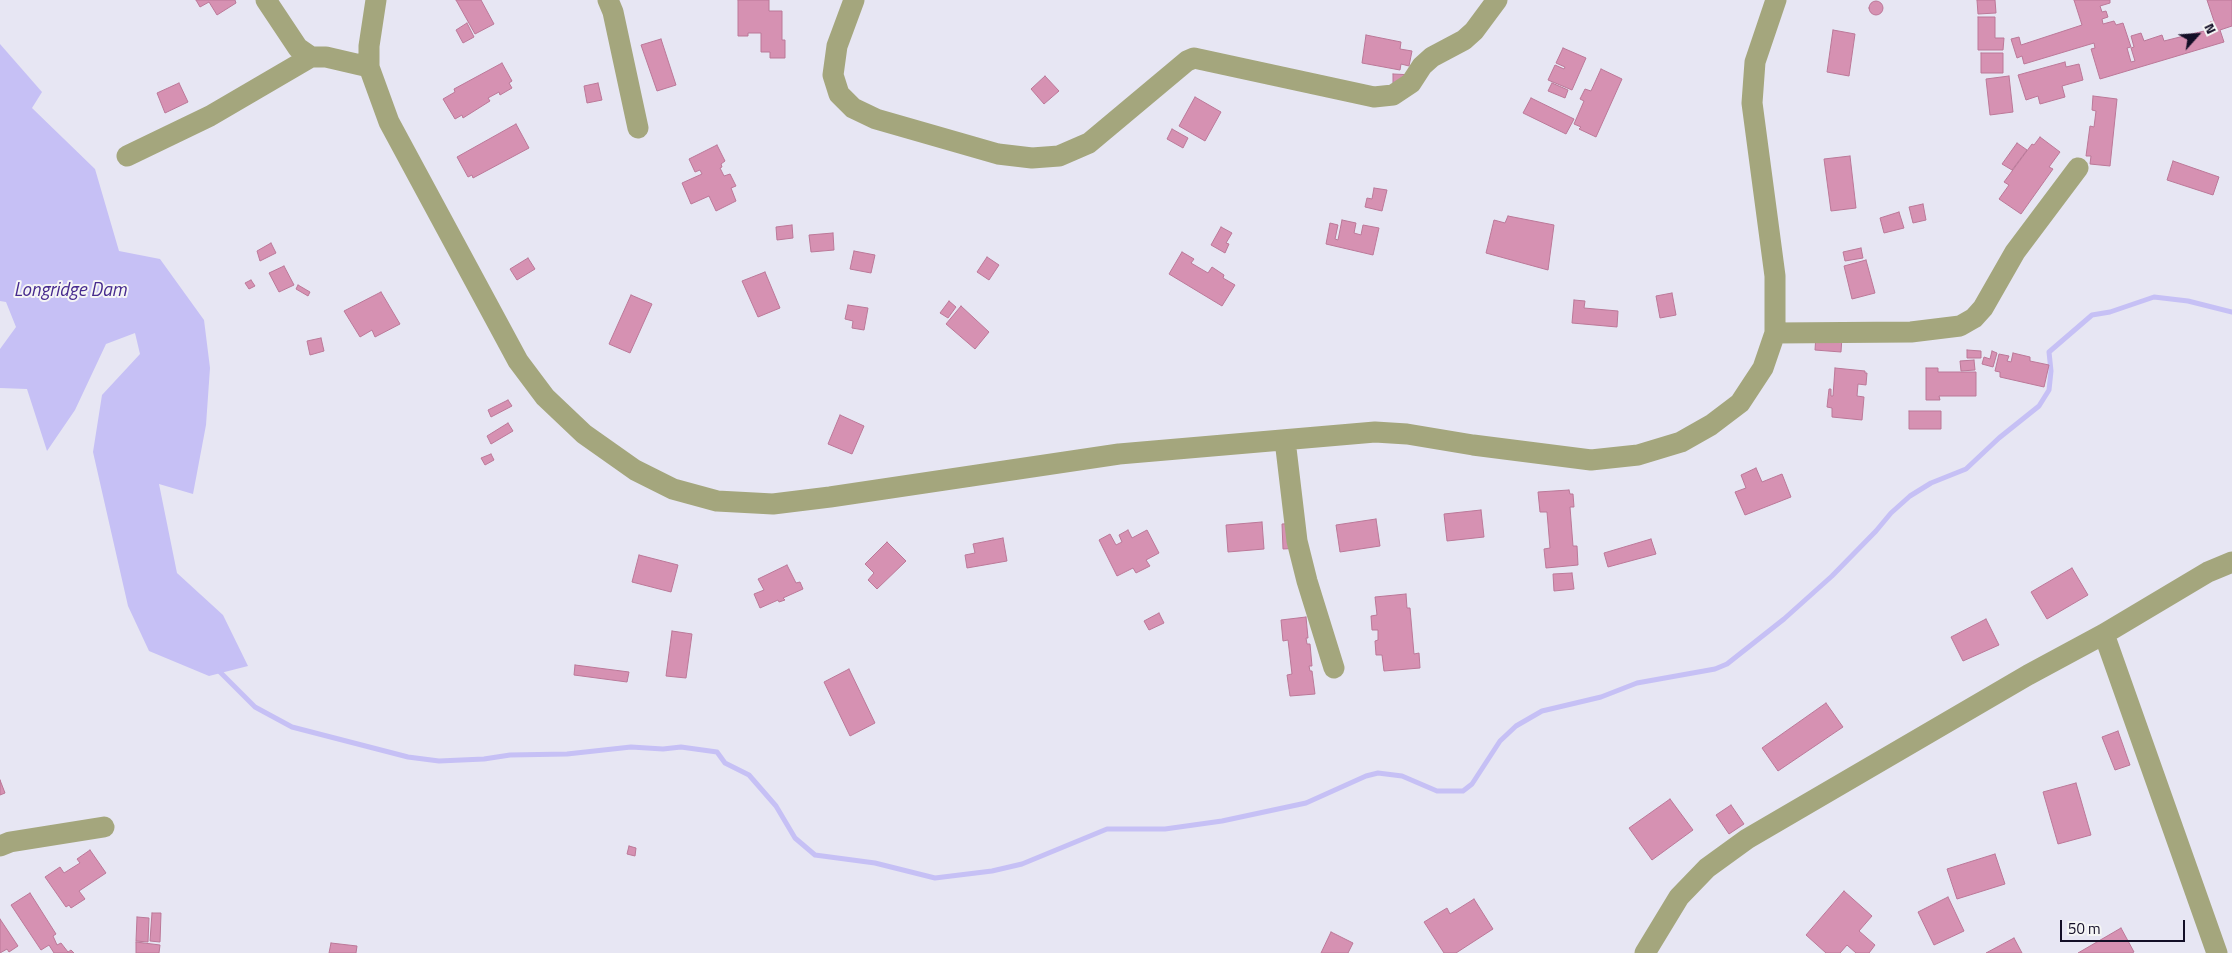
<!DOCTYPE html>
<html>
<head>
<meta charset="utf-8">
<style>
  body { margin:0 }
  #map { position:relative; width:2232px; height:953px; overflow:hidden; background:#e7e6f3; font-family:"Titillium Web",sans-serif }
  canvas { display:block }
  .north { position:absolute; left:2172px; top:10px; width:50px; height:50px; -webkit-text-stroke:4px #f5f5f5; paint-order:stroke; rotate:64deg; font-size:14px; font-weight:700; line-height:20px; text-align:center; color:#130e26 }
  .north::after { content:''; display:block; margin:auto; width:18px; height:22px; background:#130e26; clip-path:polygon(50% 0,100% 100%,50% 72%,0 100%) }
  .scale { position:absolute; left:2060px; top:920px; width:125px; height:22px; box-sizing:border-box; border:2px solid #130e26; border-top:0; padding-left:6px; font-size:15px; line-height:18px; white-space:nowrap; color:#130e26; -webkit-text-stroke:4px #f5f5f5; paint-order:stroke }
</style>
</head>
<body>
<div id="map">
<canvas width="2232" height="953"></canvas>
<div class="north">N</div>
<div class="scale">50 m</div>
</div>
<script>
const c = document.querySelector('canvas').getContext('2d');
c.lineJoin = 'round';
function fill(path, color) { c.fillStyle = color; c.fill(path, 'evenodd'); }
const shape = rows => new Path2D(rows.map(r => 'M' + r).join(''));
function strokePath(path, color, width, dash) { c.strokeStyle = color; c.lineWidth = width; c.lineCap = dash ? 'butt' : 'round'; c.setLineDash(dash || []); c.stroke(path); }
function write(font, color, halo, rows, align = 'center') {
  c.font = font + ' "Titillium Web",sans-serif'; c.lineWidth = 4; c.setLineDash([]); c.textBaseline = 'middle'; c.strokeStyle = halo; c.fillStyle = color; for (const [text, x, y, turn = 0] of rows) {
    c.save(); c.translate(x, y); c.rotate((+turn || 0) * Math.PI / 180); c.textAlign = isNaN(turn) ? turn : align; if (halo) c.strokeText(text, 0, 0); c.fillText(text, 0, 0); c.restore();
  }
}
const water = shape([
  [0,44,42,92,32,108,95,169,119,251,160,259,204,320,210,368,206,425,193,494,159,484,177,573,223,615,248,666,209,676,149,651,128,606,93,452,102,395,140,354,135,333,106,344,75,410,47,451,27,389,0,388,0,349,16,327,6,302,0,301]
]);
const stream = shape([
  [217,669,255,707,292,727,408,757,439,761,484,759,510,755,567,754,631,747,663,749,681,747,717,752,725,763,749,775,776,806,795,838,815,855,875,863,935,878,992,871,1022,864,1107,829,1165,829,1222,821,1306,803,1366,776,1378,773,1402,776,1437,791,1463,791,1472,784,1500,741,1516,726,1542,711,1601,697,1637,683,1715,669,1727,664,1784,619,1832,576,1876,531,1891,513,1910,496,1931,483,1966,469,1999,438,2039,406,2049,390,2051,371,2049,352,2092,315,2110,312,2154,297,2188,301,2232,312]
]);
const building = shape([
  [196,0,235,0,236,3,217,15,209,2,200,7,196,0],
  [456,0,481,0,494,24,475,34,456,0],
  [738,0,769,0,769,11,782,11,782,40,785,40,785,58,770,58,770,52,761,52,761,33,748,33,748,36,738,36,738,0],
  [1977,0,1995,0,1996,13,1978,14,1977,0],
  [2074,0,2110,0,2110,3,2100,6,2102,12,2106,11,2108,17,2102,19,2103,24,2114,21,2116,25,2123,23,2131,47,2127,48,2131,62,2135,61,2131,48,2134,47,2131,36,2141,33,2144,41,2162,35,2164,41,2212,29,2210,22,2214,21,2207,0,2232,0,2232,26,2220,30,2224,42,2100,79,2091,49,2095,48,2094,43,2024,64,2022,56,2017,58,2011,39,2019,37,2021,45,2082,25,2074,0],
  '1869 8a7 7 0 1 1 14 0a7 7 0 1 1-14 0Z',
  [1978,17,1995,17,1995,38,2004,38,2003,50,1978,50,1978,17],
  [467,23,474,37,463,43,456,30,467,23],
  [1833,30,1855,34,1849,76,1827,72,1833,30],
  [1366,35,1401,42,1400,49,1412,51,1409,66,1401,64,1400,70,1362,63,1366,35],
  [661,39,676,85,657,91,641,45,661,39],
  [1563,48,1586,58,1572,90,1548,80,1555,65,1564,69,1565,67,1556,63,1563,48],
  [1981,53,2003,53,2003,73,1981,73,1981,53],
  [2065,62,2066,67,2079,64,2083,80,2062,86,2065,97,2040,104,2038,96,2026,100,2018,75,2065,62],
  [502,63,512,81,509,83,512,88,500,95,499,92,488,98,490,101,463,118,462,115,455,119,443,99,455,92,454,89,502,63],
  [1601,69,1622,79,1596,137,1579,129,1581,127,1574,124,1584,101,1580,99,1585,89,1591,91,1601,69],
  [1393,74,1414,75,1393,87,1393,74],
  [1045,76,1059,91,1044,104,1031,89,1045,76],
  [2009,76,2013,112,1990,115,1986,79,2009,76],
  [179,83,188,102,165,113,157,93,179,83],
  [598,83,602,100,587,103,584,86,598,83],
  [1552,83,1568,90,1565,98,1548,91,1552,83],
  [2093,96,2117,99,2110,166,2090,164,2091,156,2086,156,2090,126,2094,127,2096,111,2092,110,2093,96],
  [1195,97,1221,112,1205,141,1179,126,1195,97],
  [1531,98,1574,119,1566,134,1523,113,1531,98],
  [516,124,529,148,473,178,472,175,468,177,457,157,516,124],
  [1172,129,1188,138,1183,148,1167,139,1172,129],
  [2040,137,2060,152,2049,167,2053,169,2021,214,1999,199,2009,185,2004,182,2032,144,2034,145,2040,137],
  [2017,143,2027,150,2012,170,2002,164,2017,143],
  [717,145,725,161,721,164,722,167,720,168,724,176,730,174,736,186,731,188,736,201,716,211,709,196,691,204,682,183,702,174,700,170,695,172,689,159,717,145],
  [1850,156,1856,208,1831,211,1824,159,1850,156],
  [2173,161,2219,177,2213,195,2167,180,2173,161],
  [1374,188,1387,190,1382,211,1365,207,1367,198,1372,199,1374,188],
  [1923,204,1926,220,1913,223,1909,207,1923,204],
  [1899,212,1904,228,1884,233,1880,218,1899,212],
  [1508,216,1554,225,1548,270,1486,253,1494,220,1505,223,1508,216],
  [1342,220,1356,223,1354,233,1361,235,1363,225,1379,228,1373,255,1326,244,1330,223,1338,225,1335,239,1338,240,1342,220],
  [792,225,793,238,777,240,776,227,792,225],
  [1221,227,1232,233,1226,243,1229,244,1225,253,1211,245,1221,227],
  [833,233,834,250,811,252,809,235,833,233],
  [271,243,276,253,260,261,257,251,271,243],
  [1861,248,1863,258,1845,261,1843,252,1861,248],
  [854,251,875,255,871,273,850,269,854,251],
  [1182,252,1194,259,1191,263,1208,273,1212,267,1224,275,1223,278,1235,285,1222,306,1169,274,1182,252],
  [987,257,999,265,989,280,977,272,987,257],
  [528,258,535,269,517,280,510,269,528,258],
  [1866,260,1875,293,1852,299,1844,266,1866,260],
  [284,266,294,285,279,292,269,273,284,266],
  [765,272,780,308,758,317,742,281,765,272],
  [251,280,255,286,249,289,245,283,251,280],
  [298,285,310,292,308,296,296,289,298,285],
  [381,292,400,324,375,337,372,330,360,337,344,311,381,292],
  [1672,293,1676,315,1660,318,1656,296,1672,293],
  [631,295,652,304,630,353,609,344,631,295],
  [1574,300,1585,301,1584,308,1618,311,1617,327,1572,323,1574,300],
  [949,301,956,307,948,318,940,313,949,301],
  [848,305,868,308,864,330,852,328,853,321,845,319,848,305],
  [961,306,989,332,975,349,946,324,961,306],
  [1816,335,1842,337,1841,352,1815,350,1816,335],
  [321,338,324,351,310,355,307,341,321,338],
  [1967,350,1981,351,1981,358,1967,358,1967,350],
  [1992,351,1997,353,1993,367,1982,364,1984,357,1990,359,1992,351],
  [2013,353,2030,357,2030,361,2049,365,2044,387,2000,377,2000,372,1995,371,1999,354,2009,356,2007,361,2011,362,2013,353],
  [1974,360,1975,370,1961,371,1960,361,1974,360],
  [1835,368,1865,371,1865,373,1867,373,1866,385,1858,384,1857,396,1864,397,1862,420,1832,417,1832,408,1827,407,1829,389,1831,389,1831,396,1833,396,1835,368],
  [1926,368,1938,368,1938,372,1976,372,1976,396,1939,396,1940,400,1926,400,1926,368],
  [508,400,512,406,491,417,488,410,508,400],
  [1909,411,1941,411,1941,429,1909,429,1909,411],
  [840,415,864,426,852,454,828,444,840,415],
  [508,423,513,431,491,444,487,436,508,423],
  [491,454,494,460,485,465,481,458,491,454],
  [1756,468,1762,482,1782,474,1791,497,1745,515,1735,492,1746,488,1741,475,1756,468],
  [1569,490,1570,494,1573,494,1574,507,1570,507,1573,546,1577,546,1578,565,1546,568,1544,549,1550,548,1547,512,1540,512,1538,492,1569,490],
  [1481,510,1484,537,1447,541,1444,514,1481,510],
  [1376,519,1380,546,1340,552,1336,525,1376,519],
  [1262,522,1264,549,1228,552,1226,525,1262,522],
  [1299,523,1300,548,1283,549,1282,524,1299,523],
  [1128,530,1132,538,1147,530,1159,553,1146,560,1150,566,1136,573,1133,568,1117,576,1099,540,1110,534,1116,545,1122,542,1119,535,1128,530],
  [1003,538,1007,561,967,568,965,555,975,553,973,544,1003,538],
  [1651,539,1656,554,1608,567,1604,553,1651,539],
  [887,542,906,561,877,589,868,580,874,573,865,564,887,542],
  [639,555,678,565,671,592,632,582,639,555],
  [787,565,796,583,800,582,803,589,783,598,785,600,779,602,778,600,760,608,754,594,764,590,758,579,787,565],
  [2072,568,2088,595,2047,619,2031,592,2072,568],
  [1572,573,1574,589,1554,591,1553,574,1572,573],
  [1406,594,1407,608,1410,608,1414,654,1419,653,1420,668,1384,671,1382,655,1376,655,1375,641,1378,640,1378,630,1372,630,1371,616,1377,615,1375,597,1406,594],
  [1159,613,1164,623,1149,630,1144,621,1159,613],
  [1306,617,1308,638,1306,638,1307,644,1310,644,1312,666,1309,666,1310,671,1312,671,1315,694,1290,696,1287,675,1292,674,1288,640,1283,641,1281,620,1306,617],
  [1986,619,1999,645,1963,661,1951,637,1986,619],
  [672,631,692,634,686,678,666,676,672,631],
  [575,665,629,672,627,682,574,675,575,665],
  [849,669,875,723,850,736,824,682,849,669],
  [1826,703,1843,727,1778,771,1762,748,1826,703],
  [2118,731,2130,765,2115,770,2102,737,2118,731],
  [0,780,5,793,0,795,0,780],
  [2076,783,2091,835,2058,844,2043,792,2076,783],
  [1670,799,1693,830,1652,860,1629,828,1670,799],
  [1731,805,1744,824,1729,834,1716,815,1731,805],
  [629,846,636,848,635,856,627,854,629,846],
  [90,850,106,873,79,891,85,899,71,908,69,905,66,907,45,877,60,867,64,873,80,863,77,859,90,850],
  [1995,854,2005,884,1957,899,1947,869,1995,854],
  [1844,891,1872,916,1859,931,1875,945,1869,953,1856,953,1847,945,1840,953,1826,953,1806,935,1844,891],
  [30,893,56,934,53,936,57,945,61,943,68,952,71,950,74,953,54,953,49,945,41,950,11,905,30,893],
  [1948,897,1964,931,1934,945,1918,912,1948,897],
  [1474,899,1493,929,1456,953,1444,953,1424,922,1447,908,1450,914,1474,899],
  [152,913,161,913,160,942,150,941,152,913],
  [137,917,149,918,148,942,136,941,137,917],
  [0,919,18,946,9,952,7,949,0,953,0,919],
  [2121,928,2134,952,2132,953,2078,953,2121,928],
  [1331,932,1353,943,1348,953,1321,953,1331,932],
  [2014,938,2022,953,1986,953,2014,938],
  [136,942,160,945,159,953,136,953,136,942],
  [331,943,357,946,356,953,329,953,331,943]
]);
const minor = shape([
  [266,0,298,48,311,57,326,57,369,67],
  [376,0,369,46,369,67,389,122,518,361,545,397,584,434,635,470,673,489,717,501,773,504,830,497,1119,454,1375,432,1407,434,1473,445,1591,460,1638,455,1681,442,1711,425,1740,403,1763,368,1775,333,1775,276,1752,103,1755,62,1776,0],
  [608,0,613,12,638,128],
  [854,0,837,46,833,75,839,94,853,108,876,119,998,154,1032,158,1059,156,1089,143,1187,61,1194,58,1374,97,1393,95,1411,83,1422,66,1432,57,1464,40,1474,31,1497,0],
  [127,156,210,116,311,57],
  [1775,333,1911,332,1960,326,1974,318,1983,308,2015,252,2078,168],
  [1285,440,1297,541,1307,581,1334,668],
  [2104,634,2217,953],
  [0,846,10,842,104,827],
  [1645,953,1679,897,1707,868,1747,839,2028,675,2104,634,2208,572,2232,562]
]);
const waterNames = [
  ["Longridge Dam",70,291]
];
fill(water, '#c6c0f5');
strokePath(stream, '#c6c0f5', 5);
fill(building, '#d691b2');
strokePath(building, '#bb7898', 1);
strokePath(minor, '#a4a67d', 21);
write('italic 19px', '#472b8e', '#f5f5f5', waterNames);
</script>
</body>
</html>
